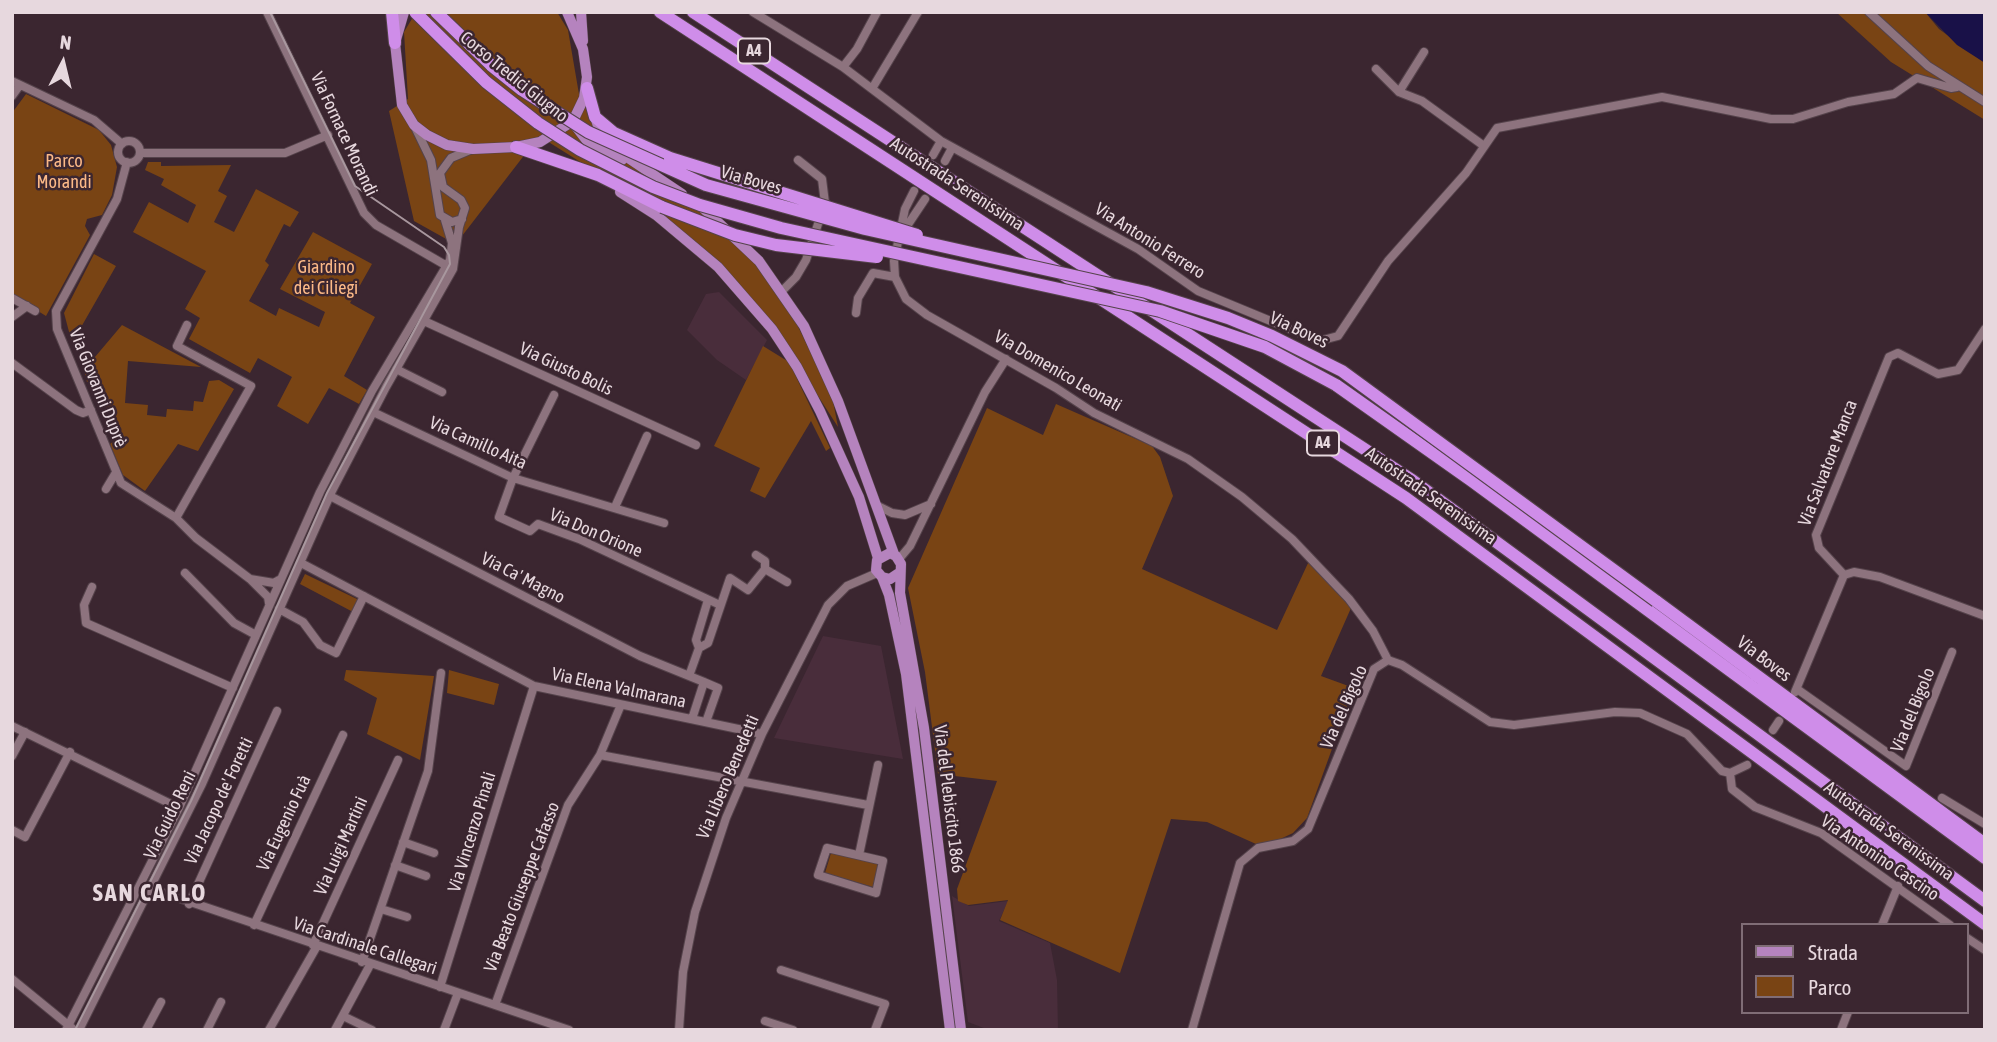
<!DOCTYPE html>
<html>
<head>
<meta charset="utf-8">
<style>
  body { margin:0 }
  #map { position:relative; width:1997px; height:1042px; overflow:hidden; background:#3b2630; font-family:"Asap Condensed",sans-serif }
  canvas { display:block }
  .frame { position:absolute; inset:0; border:14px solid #e7d8de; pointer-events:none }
  .legend { position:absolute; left:1741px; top:923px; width:228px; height:91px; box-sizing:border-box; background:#3b2630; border:2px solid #806d76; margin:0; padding:9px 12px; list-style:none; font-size:21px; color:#e7d8de }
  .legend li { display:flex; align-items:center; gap:14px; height:35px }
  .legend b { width:35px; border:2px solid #806d76 }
  .north { position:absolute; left:28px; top:28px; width:70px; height:70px; -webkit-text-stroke:5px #3b2630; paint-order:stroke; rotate:7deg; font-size:19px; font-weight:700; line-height:28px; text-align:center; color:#e7d8de }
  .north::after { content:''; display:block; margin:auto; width:24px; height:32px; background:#e7d8de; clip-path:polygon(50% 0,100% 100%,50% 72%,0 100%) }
</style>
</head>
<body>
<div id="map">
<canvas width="1997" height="1042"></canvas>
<div class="frame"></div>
<ul class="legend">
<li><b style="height:9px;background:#b583be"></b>Strada</li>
<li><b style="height:19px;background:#794414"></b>Parco</li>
</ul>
<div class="north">N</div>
</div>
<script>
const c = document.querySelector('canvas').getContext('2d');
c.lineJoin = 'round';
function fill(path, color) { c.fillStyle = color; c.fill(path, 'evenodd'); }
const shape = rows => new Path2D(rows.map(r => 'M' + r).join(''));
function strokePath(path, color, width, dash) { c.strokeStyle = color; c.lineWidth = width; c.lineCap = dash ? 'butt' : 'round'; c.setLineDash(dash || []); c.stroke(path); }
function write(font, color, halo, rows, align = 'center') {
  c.font = font + ' "Asap Condensed",sans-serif'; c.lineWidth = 5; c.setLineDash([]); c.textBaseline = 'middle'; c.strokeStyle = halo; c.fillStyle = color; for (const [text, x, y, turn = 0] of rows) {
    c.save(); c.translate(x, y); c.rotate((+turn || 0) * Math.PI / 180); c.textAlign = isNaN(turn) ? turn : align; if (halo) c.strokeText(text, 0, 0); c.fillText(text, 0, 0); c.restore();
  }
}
const built = shape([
  [719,292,767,340,746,380,717,360,687,330,706,294],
  [823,636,881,646,903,759,774,738],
  [952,896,969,906,1008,901,999,921,1050,943,1057,980,1058,1030,989,1030,968,1022]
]);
const green = shape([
  [416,12,557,12,568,30,580,100,594,120,626,149,722,220,786,302,832,396,838,427,786,346,729,273,663,214,539,136,462,236,448,240,414,221,389,111,408,99,404,32],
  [1836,12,1925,12,1939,29,1985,63,1985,120,1891,62],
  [26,94,99,130,111,145,117,167,112,195,102,215,87,219,85,226,90,235,46,316,12,295,12,113],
  [148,162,161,162,161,166,231,165,218,191,227,196,214,222,234,232,256,189,299,212,290,227,284,224,265,261,269,265,249,301,276,316,279,308,319,327,325,312,280,289,313,232,372,264,350,303,375,317,344,376,367,390,359,404,329,388,308,424,277,406,292,377,258,358,250,373,189,339,200,318,185,309,206,271,133,232,149,202,188,223,196,205,161,185,164,179,145,170],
  [94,254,116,266,72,343,64,313],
  [122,325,201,367,128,361,125,403,148,405,147,415,166,417,167,409,193,411,194,401,203,402,209,381,219,380,234,389,198,451,178,444,145,491,123,475,110,444,118,438,96,381,87,382,84,370],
  [763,346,789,362,830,448,826,451,811,421,765,498,750,491,760,468,714,446],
  [1056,404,1152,446,1160,457,1173,496,1142,569,1277,630,1309,561,1351,608,1321,676,1354,688,1307,818,1293,833,1274,842,1256,844,1207,822,1171,819,1120,973,1000,920,1008,900,968,905,958,901,957,889,997,781,938,774,925,672,908,588,987,408,1043,435],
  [305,574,359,600,353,612,300,584],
  [346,670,434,676,420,760,367,734,377,698,344,680],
  [449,670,499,684,494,705,447,693],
  [831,853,879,864,873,887,825,873]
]);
const water = shape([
  [1925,12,1985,12,1985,63,1957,45]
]);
const minor = shape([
  [267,12,364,213,376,225,447,266],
  [753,12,843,67,941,141,1138,249,1198,291,1319,341,1338,336,1388,261,1466,173,1497,128,1662,97,1771,119,1793,119,1848,102,1894,94,1917,78,1951,88,1957,87],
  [1869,12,1928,66,1985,102],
  [843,67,857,49,877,12],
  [1376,69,1399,92,1422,101,1484,146],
  [12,81,94,120,122,144],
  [873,87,918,12],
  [1399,92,1424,52],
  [12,96,20,85],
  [414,125,431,160,440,215,452,222,462,219],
  '118 152a11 11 0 1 1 22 0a11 11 0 1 1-22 0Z',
  [140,153,285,153,328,135],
  [933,155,941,141],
  [945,161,952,148],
  [127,162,117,199,56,311,57,329,121,483,176,518,196,538,250,579,268,597,269,603],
  [914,191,905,209,894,261,895,277,906,299,927,315,1056,388,1094,413,1188,459,1242,497,1292,539,1349,599,1373,631,1388,660],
  [903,232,925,199],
  [782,291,796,277,806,260,825,203,822,179,798,160],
  [12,298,35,311],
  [856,313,858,298,873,273,895,277],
  [12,317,27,306],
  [424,321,696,445],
  [12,363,76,410,83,413,91,410],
  [396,369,442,392],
  [554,395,513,478,499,517,530,531,538,524,579,539,720,605],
  [373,412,513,478,664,523],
  [106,489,115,474],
  [330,496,640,656,704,682],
  [876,505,892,513,905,515,931,504],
  [615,507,647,436],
  [176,518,251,386,177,346,187,325],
  [756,555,765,561,765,569],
  [899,559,910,546,985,392,1006,359],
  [301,563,534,686,762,734],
  [185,573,234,623,256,635],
  [1844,575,1819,548,1816,535,1889,357,1898,353,1938,374,1958,370,1985,329],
  [1844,575,1854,572,1880,577,1985,616],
  [250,579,274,583,279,580],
  [92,587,84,605,86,623,233,688],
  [279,609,303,622,320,645,336,653,364,596],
  [699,648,696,640,708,600],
  [689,676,699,648,708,643,730,578,748,590,765,569,787,582],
  [1797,689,1906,766,1952,652],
  [1795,692,1844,575],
  [692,719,704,682,718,688,706,722],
  [12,726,179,808],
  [1773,730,1779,721],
  [600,755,868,805],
  [12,756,25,732],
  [1730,773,1732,789,1755,807,1821,833,1950,925],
  [1942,798,1985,824],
  [12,830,25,837,70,752],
  [403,842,434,853],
  [827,848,883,861,876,893,818,875,827,848],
  [859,855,878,765],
  [395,865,426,876],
  [152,889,569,1030],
  [189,904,277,711],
  [381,909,407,917],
  [254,925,343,735],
  [1882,925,1898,886],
  [1967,938,1985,950],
  [313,945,398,760],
  [362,962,428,771,441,673],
  [781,970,885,1004,875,1030],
  [12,979,72,1028],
  [440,987,534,686],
  [495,1005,568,805,600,755,620,707],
  [343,1016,372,1030],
  [765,1021,793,1030],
  [66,1030,179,808,320,492,372,391,450,260,452,243,445,220],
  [79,1030,202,784,332,491,386,387,453,269,459,227,465,208,461,200,443,187,440,173,451,158,470,150],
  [146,1030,161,1002],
  [207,1030,221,1002],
  [269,1030,317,946],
  [335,1030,370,965],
  [444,1030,458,993],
  [679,1030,683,972,695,912,726,818,762,734,828,605,847,586,877,573],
  [1192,1030,1240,863,1258,848,1293,841,1308,829,1374,669,1388,660,1402,665,1490,722,1514,725,1615,712,1640,713,1687,734,1722,771,1730,773,1747,765],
  [1841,1030,1848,1012]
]);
const major = shape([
  [404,12,395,43,402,105,414,125,427,135,447,145,473,149,516,147,540,142,573,121,584,98,587,77,583,49,567,12],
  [581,12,583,41],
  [595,117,601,135,609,145,682,194],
  [574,124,587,141,622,160],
  [620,192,656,215,718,267,772,329,797,367,820,411,859,497,878,558],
  [703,208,759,261,804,326,838,401,894,554],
  [899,573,890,579,882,577,876,570,877,560,890,553,896,556,901,564,900,593,924,728,961,1030],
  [882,577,889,595,906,674,950,1030]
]);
const highway = shape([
  [392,12,395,43],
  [436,12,492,66],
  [660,12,1406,498,1985,924],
  [693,12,1412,480,1985,901],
  [587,88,595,117,614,133,670,158],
  [516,147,598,175,662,207],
  [1336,385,1472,481,1985,858],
  [1656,601,1985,844]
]);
const tram = shape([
  [75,1030,191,801,327,493,450,264,449,255,444,247,355,186,270,12]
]);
const highwayBridge = shape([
  [415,12,486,82,538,123,580,150,653,187,700,205,781,228,1160,311,1265,347,1336,385],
  [492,66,522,90,588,132,706,185,865,229,1146,292,1228,318,1272,336,1342,371,1656,601],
  [670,158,917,235],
  [662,207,735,235,776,245,877,257]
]);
const shields = [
  [754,51,32],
  [1323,443,32]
];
const shieldNames = [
  ["A4",754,51],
  ["A4",1323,443]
];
const streetNames = [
  ["Corso Tredici Giugno",514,77,39],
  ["Via Fornace Morandi",344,134,65],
  ["Via Boves",751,180,16],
  ["Autostrada Serenissima",957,184,33],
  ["Via Antonio Ferrero",1150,241,32],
  ["Via Boves",1299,330,25],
  ["Via Giusto Bolis",566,369,25],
  ["Via Domenico Leonati",1058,371,30],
  ["Via Giovanni Duprè",98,388,68],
  ["Via Camillo Aita",478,443,24],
  ["Via Salvatore Manca",1828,463,-69],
  ["Autostrada Serenissima",1431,496,35],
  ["Via Don Orione",596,533,23],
  ["Via Ca' Magno",523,578,27],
  ["Via Boves",1764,659,37],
  ["Via Elena Valmarana",619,688,12],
  ["Via del Bigolo",1344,707,-66],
  ["Via del Bigolo",1913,710,-68],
  ["Via Libero Benedetti",728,777,-67],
  ["Via del Plebiscito 1866",949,799,83],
  ["Via Jacopo de' Foretti",219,801,-65],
  ["Via Guido Reni",170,815,-64],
  ["Via Eugenio Fuà",284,823,-65],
  ["Autostrada Serenissima",1889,831,36],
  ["Via Vincenzo Pinali",472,832,-73],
  ["Via Luigi Martini",341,846,-66],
  ["Via Antonino Cascino",1880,858,34],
  ["Via Beato Giuseppe Cafasso",522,887,-69],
  ["Via Cardinale Callegari",365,946,18]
];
const parkNames = [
  ["Parco",64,161],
  ["Morandi",64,182],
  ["Giardino",326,267],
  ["dei Ciliegi",326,288]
];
const districtNames = [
  ["SAN CARLO",150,893]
];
fill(built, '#492d3b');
fill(green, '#794414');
fill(water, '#191148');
strokePath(minor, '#55434b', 10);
strokePath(major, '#55434b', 11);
strokePath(highway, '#55434b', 14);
strokePath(minor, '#8d737e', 8);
strokePath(major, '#b583be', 10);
strokePath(highway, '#cf8de9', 12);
strokePath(tram, '#a8979e', 2);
strokePath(highwayBridge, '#55434b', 14, []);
strokePath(highwayBridge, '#cf8de9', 12);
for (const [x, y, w] of shields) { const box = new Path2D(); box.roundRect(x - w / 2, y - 12.5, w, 25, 5); c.fillStyle = '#3b2630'; c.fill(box); strokePath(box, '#e7d8de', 2); }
write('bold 16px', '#e7d8de', null, shieldNames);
write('18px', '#e7d8de', '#3b2630', streetNames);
write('18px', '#fcb987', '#3b2630', parkNames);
c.letterSpacing = '2px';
write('bold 24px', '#e7d8de', '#3b2630', districtNames);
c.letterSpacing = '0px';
</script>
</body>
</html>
